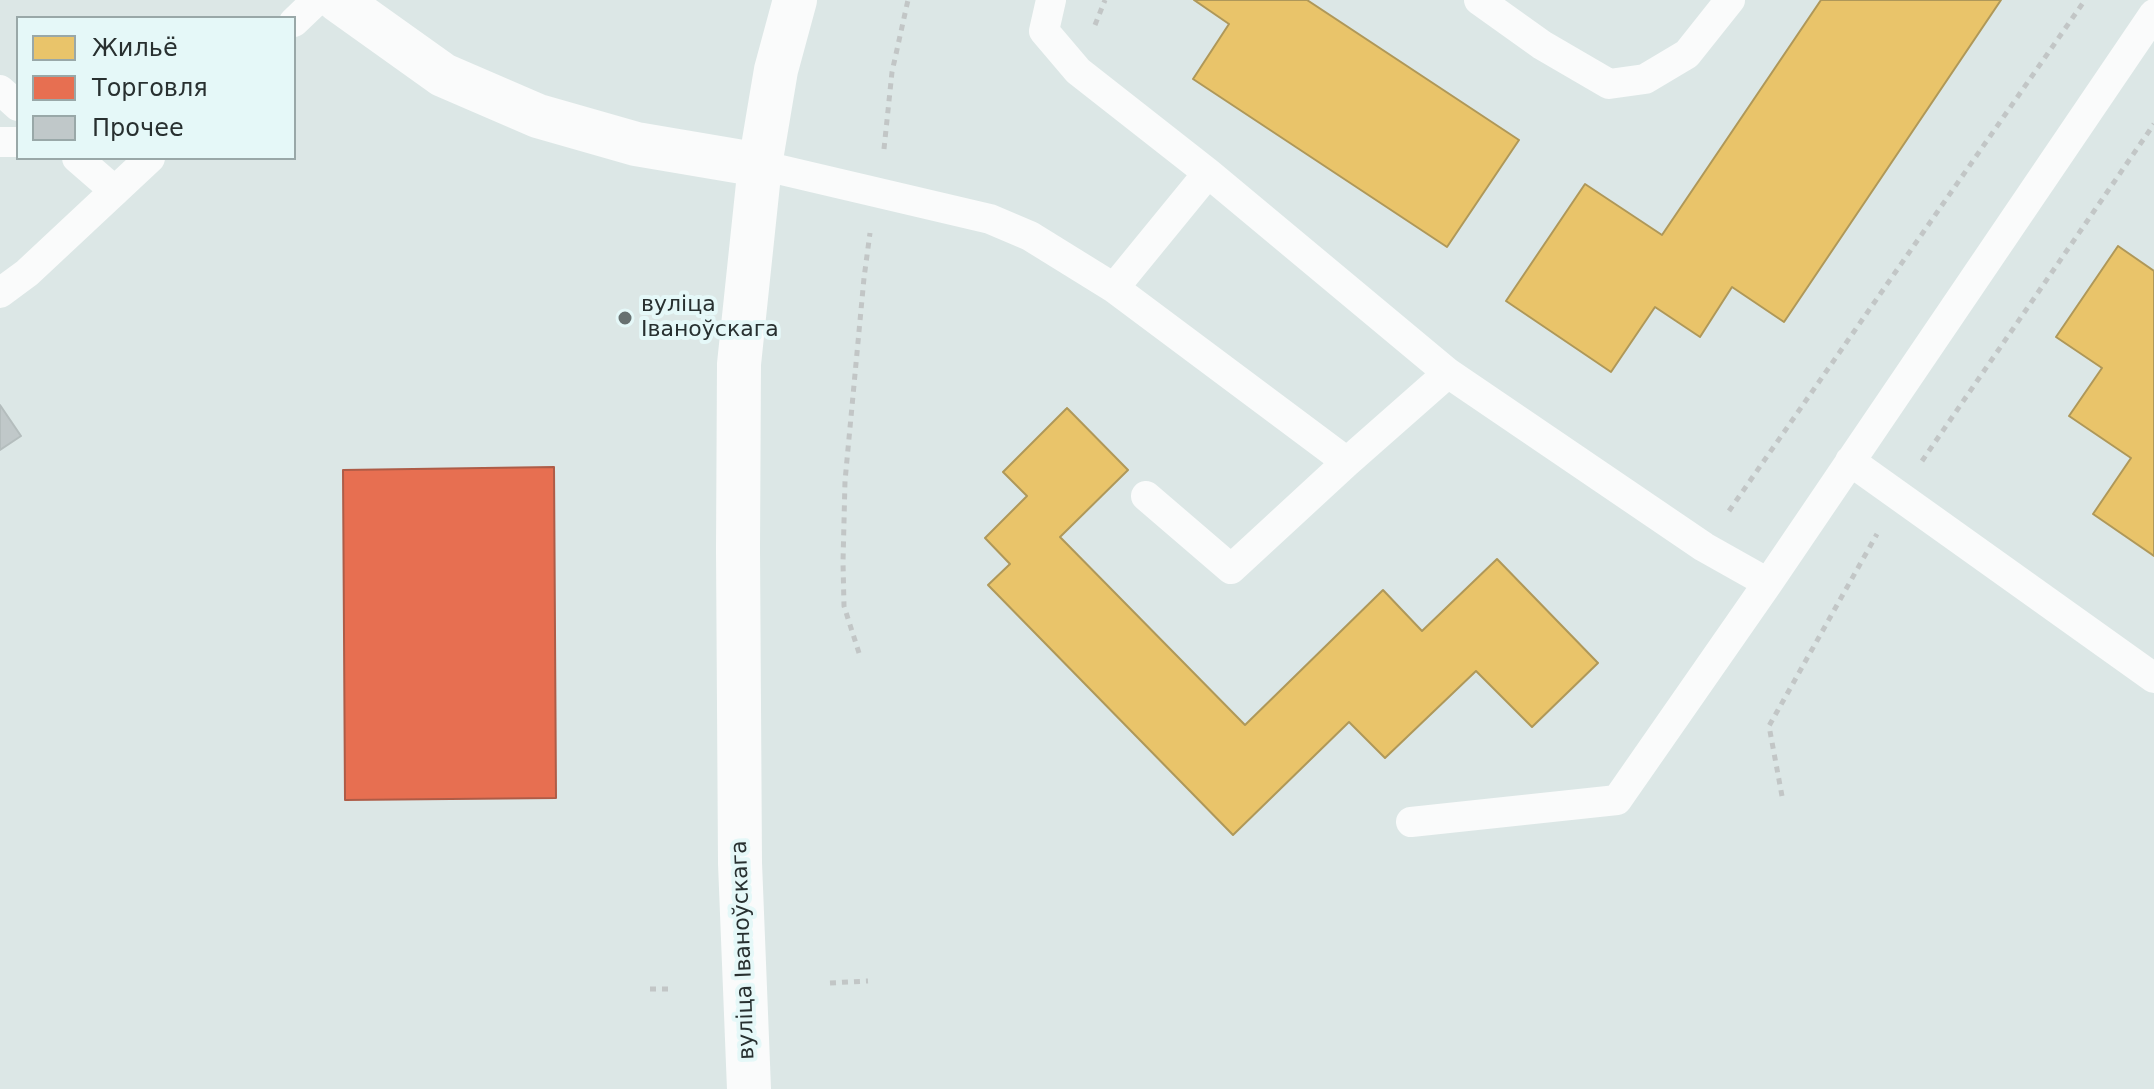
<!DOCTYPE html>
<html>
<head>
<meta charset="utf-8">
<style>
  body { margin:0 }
  #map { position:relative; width:2154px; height:1089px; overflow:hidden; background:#dce7e6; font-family:"DejaVu Sans",sans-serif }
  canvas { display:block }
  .legend { position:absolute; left:16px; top:16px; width:280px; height:144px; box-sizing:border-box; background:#e5f8f8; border:2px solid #99a8a8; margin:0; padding:10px 14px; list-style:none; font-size:24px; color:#283030 }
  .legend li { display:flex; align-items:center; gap:16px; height:40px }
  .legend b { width:40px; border:2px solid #99a8a8 }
</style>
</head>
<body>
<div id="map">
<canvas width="2154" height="1089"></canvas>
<ul class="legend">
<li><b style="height:22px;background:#e9c46a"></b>Жильё</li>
<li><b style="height:22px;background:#e76f51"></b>Торговля</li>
<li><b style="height:22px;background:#c0c8c9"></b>Прочее</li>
</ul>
</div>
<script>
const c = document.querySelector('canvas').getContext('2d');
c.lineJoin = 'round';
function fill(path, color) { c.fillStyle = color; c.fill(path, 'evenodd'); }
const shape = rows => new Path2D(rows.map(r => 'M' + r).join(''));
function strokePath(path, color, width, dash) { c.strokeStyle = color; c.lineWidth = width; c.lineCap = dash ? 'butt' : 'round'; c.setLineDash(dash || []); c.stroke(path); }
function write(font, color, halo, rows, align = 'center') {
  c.font = font + ' "DejaVu Sans",sans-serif'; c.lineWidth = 8; c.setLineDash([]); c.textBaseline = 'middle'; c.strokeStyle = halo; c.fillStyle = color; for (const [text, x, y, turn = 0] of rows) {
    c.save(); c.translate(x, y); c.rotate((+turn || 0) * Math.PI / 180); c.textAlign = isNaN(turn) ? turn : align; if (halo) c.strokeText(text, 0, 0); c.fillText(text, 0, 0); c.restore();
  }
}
const homes = shape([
  [1194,0,1307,0,1519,140,1447,247,1193,79,1229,24,1194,0],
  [1821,0,2001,0,1784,322,1732,287,1700,337,1655,307,1611,372,1506,301,1585,184,1662,235,1821,0],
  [2118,246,2154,271,2154,556,2093,514,2131,458,2069,416,2102,368,2056,337,2118,246],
  [1067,408,1128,470,1060,537,1245,725,1383,590,1422,631,1497,559,1598,663,1532,727,1476,671,1385,758,1349,722,1233,835,988,585,1010,564,985,538,1027,496,1003,472,1067,408]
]);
const shops = shape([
  [554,467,556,798,345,800,343,470,554,467]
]);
const building = shape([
  [0,405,21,436,0,450,0,405]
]);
const path = shape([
  [1095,25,1105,0],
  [884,149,892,72,908,0],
  [1922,461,2154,124],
  [1729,511,2085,0],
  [859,653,844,606,843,562,845,481,864,278,870,233],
  [1782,796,1769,726,1877,534],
  [830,983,868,981],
  [650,989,670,989]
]);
const lane = shape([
  [1051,0,1044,31,1078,71,1208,173,1448,373,1704,547,1768,583],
  [1479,0,1542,45,1609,84,1645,79,1687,54,1730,0],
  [294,22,317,0],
  [0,90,18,106],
  [0,142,18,142],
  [77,158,115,191],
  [760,165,990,219,1030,236,1114,288,1347,462,1448,373],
  [1114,288,1208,173],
  [0,293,27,273,150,158],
  [1850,461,2154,678],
  [1146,496,1231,569,1347,462],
  [1411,822,1617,800,1768,583,2154,14]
]);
const street = shape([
  [338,0,443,75,538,116,636,144,760,165]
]);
const secondary = shape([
  [749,1089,740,863,738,549,739,364,760,165,776,70,795,0]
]);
const markers = [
  [625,318,8,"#677070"]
];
const poiNames = [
  ["вуліца",641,305],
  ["Іваноўскага",641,330]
];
const streetNames = [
  ["вуліца Іваноўскага",744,950,-92]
];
fill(homes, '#e9c46a');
strokePath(homes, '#af9859', 2);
fill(shops, '#e76f51');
strokePath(shops, '#ae5c47', 2);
fill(building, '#c0c8c9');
strokePath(building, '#b4bdbd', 2);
strokePath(path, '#c2c6c6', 5, [6, 6]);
strokePath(lane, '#fafbfb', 30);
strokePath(street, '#fafbfb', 44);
strokePath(secondary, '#fafbfb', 44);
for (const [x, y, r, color] of markers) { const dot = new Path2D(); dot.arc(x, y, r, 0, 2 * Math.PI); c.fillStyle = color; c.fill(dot); strokePath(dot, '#e5f8f8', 3); }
write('22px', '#283030', '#e5f8f8', poiNames, 'left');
write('22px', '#283030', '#e5f8f8', streetNames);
</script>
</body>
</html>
